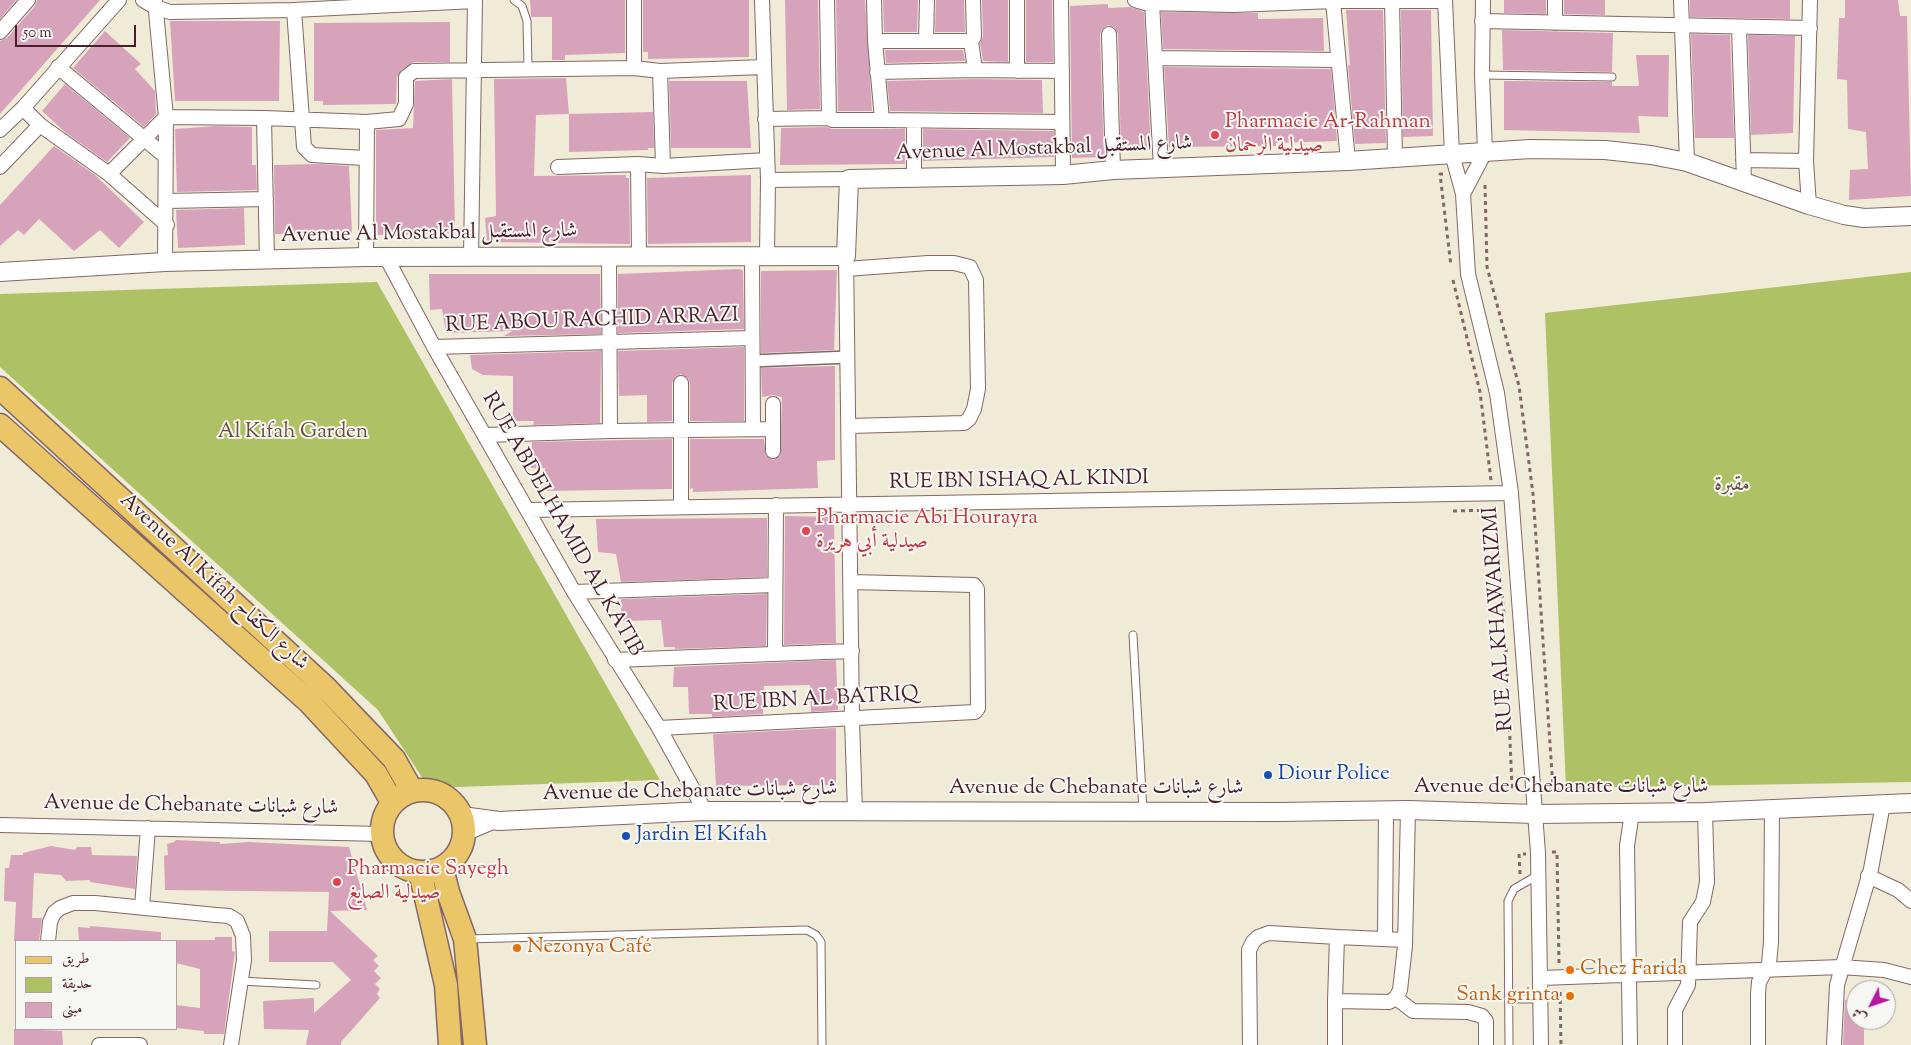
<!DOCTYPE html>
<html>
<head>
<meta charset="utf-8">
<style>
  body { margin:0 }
  #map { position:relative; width:1911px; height:1045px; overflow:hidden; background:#efebd7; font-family:"Sorts Mill Goudy",Amiri,serif }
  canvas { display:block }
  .legend { position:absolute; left:15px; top:940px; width:162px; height:90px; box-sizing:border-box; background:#f6f6f2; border:1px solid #b1a0a2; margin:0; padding:6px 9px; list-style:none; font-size:15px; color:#4a1f2b }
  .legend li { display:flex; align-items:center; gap:10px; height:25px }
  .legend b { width:25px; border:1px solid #b1a0a2 }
  .north { position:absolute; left:1846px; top:980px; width:50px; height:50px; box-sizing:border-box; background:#f6f6f2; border:1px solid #b1a0a2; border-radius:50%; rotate:229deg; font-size:14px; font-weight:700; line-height:20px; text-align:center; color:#4a1f2b }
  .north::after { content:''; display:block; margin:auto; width:18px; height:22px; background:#b5179e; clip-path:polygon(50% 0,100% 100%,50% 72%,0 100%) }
  .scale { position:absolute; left:15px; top:25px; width:121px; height:22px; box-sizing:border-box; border:2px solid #4a1f2b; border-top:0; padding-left:6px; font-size:15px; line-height:18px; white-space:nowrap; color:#4a1f2b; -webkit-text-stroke:4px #f6f6f2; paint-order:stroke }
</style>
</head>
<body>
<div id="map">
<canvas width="1911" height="1045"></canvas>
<ul class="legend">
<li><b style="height:6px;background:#ebc669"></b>طريق</li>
<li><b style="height:14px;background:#aec165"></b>حديقة</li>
<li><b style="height:14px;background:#d7a3bb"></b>مبنى</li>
</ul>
<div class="north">ش</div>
<div class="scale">50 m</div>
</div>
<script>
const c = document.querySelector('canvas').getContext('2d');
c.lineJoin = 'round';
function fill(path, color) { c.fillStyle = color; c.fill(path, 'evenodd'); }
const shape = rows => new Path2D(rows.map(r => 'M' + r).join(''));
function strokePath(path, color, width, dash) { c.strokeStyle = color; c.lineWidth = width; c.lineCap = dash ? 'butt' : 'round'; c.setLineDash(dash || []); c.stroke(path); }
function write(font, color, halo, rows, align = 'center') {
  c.font = font + ' "Sorts Mill Goudy",Amiri,serif'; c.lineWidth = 4; c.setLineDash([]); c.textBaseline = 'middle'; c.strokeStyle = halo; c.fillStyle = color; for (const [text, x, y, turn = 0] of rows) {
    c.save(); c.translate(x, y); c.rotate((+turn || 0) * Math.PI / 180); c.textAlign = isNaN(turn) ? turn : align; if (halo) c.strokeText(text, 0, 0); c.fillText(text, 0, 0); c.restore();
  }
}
const green = shape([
  [1911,272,1911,782,1566,788,1545,313],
  [377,282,660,780,429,788,378,710,0,367,0,294]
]);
const building = shape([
  [0,0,16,0,0,19],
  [37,0,100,0,0,114,0,41,7,38,35,6],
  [530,0,625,0,625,53,565,55,565,60,552,60,552,17,531,17],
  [643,0,749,0,749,57,648,59,648,52,643,52],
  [785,0,818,0,820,109,787,110],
  [836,0,865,0,872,111,838,111],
  [883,0,918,0,917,32,884,32],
  [936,0,964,0,965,32,935,32],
  [982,0,1008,0,1008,62,983,61,980,43,983,37],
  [1026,0,1052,0,1053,62,1026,62],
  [1504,0,1546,0,1546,14,1504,13],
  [1564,0,1605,0,1605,15,1564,14],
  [1690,0,1790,0,1790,19,1690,17],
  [1845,0,1898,0,1900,16,1907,16,1911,196,1849,200,1850,170,1868,169,1866,132,1848,129,1847,80,1837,79,1839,18,1845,18],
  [1108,4,1108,8,1130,7,1144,12,1151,150,1121,152,1118,34,1114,27,1108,25,1102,29,1100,34,1104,157,1072,158,1070,6],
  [1346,10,1383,10,1386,143,1355,144,1348,65,1350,65],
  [1401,10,1431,10,1433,136,1403,137],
  [1161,12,1258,13,1258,19,1323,18,1324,51,1163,49],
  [170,21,280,21,279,101,175,101],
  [450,22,450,62,414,62,401,70,397,77,396,104,323,105,323,101,314,101,314,23],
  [1502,30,1613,33,1612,72,1503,70],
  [105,31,141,64,135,69,155,91,156,114,144,127,73,68],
  [1691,34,1730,35,1734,138,1695,138],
  [1748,35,1795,36,1793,133,1751,135],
  [885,50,963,50,965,61,886,63],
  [1636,55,1669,55,1668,117,1638,116,1640,133,1504,130,1504,81,1612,82,1612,86,1639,86],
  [1164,67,1331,69,1337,141,1276,143,1276,146,1169,147],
  [566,78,569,114,536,115,534,176,626,175,626,178,629,178,630,244,487,242,485,218,496,216,494,79],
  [452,79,455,233,376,235,376,130,413,128,415,81],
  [975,79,1042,80,1043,113,890,111,887,81],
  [669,81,747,81,751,148,671,148],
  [65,84,130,138,107,162,66,133,42,111],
  [653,112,654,148,648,148,648,150,569,152,569,114],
  [217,126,252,127,252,165,256,165,257,190,177,192,175,129],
  [826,127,832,129,905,129,905,164,780,165,781,128],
  [923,129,1054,131,1054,157,923,161],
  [54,146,95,175,144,222,119,248,100,230,74,251,39,219,24,235,18,230,0,246,0,205],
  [321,164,349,166,352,233,275,234,274,165],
  [751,175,751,242,648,244,647,178],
  [244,208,245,245,178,248,176,210],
  [740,269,743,271,744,329,618,333,618,274],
  [837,270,834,350,761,353,761,271],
  [429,274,600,274,601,334,504,336,512,331,446,333,442,309,430,310],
  [744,347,744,421,690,421,690,383,688,378,681,374,676,376,672,383,672,421,647,422,647,395,619,396,618,351],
  [601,351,600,423,533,425,534,421,513,421,513,376,483,375,472,369,470,355],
  [835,366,835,460,817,461,818,488,693,492,693,488,690,489,690,439,764,439,766,456,773,460,780,456,782,397,773,395,762,397,761,368],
  [672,439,672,489,545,491,545,468,531,468,532,442],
  [785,516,834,517,836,643,784,645],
  [767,518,767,577,621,582,616,554,598,552,596,519],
  [767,594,766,646,675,649,675,647,664,647,661,620,621,621,621,599],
  [836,660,838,710,811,712,810,685,764,686,763,714,712,717,712,714,689,714,688,687,673,687,674,667],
  [836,728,836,785,716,786,713,734],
  [176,840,220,842,220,844,249,842,349,847,367,910,330,911,378,956,373,960,379,966,374,971,381,978,375,984,380,989,377,994,380,998,341,1042,341,1045,306,1045,309,1030,264,1029,263,1001,314,998,314,1013,351,980,333,962,269,962,269,931,327,931,329,892,165,890,164,856,168,855,167,844,174,842],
  [51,846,75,850,77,847,91,847,92,855,137,856,135,889,90,882,90,880,66,881,61,875,34,873,32,918,42,918,39,941,14,941,16,902,4,901,5,868,9,868,11,855,23,855,23,853],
  [90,926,161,932,161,941,79,941,78,927,90,928],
  [215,937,232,937,232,951,235,952,224,1034,204,1034,204,1031,176,1028,176,1005,200,1008,200,969,176,963,176,940,215,940],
  [1856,999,1856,1020,1864,1020,1864,1045,1843,1045,1845,1000],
  [14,1029,62,1031,63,1045,14,1045]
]);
const path = shape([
  [1443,174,1440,174,1451,266],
  [1485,185,1487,267,1519,386,1533,494,1553,788,1545,788],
  [1453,280,1480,392,1491,480],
  [1494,506,1504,614],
  [1453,511,1494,510],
  [1506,648,1512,787,1519,787],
  [1552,852,1557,852,1559,963],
  [1520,874,1519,854,1526,854],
  [1560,992,1561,1045]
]);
const service = shape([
  [514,0,522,6,527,21,528,68],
  [1482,75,1612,77],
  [1133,635,1143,811],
  [467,939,807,930,816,935,821,942,822,1045],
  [240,981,316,985],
  [1508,999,1541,999],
  [1509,1045,1508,901,1514,889,1538,875]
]);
const pedestrian = shape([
  [752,361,848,357]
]);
const minor = shape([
  [143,0,155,7,170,12,294,10,475,1],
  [634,0,634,68],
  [762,0,768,180,767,256],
  [827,0,829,118,832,120,882,120],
  [874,0,875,41,882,120,1062,122],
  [973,0,974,37,971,41,975,70,1062,71],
  [1017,0,1017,71],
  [1061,0,1063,175],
  [1135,0,1145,3,1234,5,1333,1,1445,1],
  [1392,0,1395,157],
  [1445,0,1452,154,1463,194,1468,274,1497,393,1511,493,1538,853,1541,1045],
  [1681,0,1687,162],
  [155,1,166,117,165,262],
  [1333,1,1348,161],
  [1152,3,1161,168],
  [294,10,304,147,312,155,365,158],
  [1482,21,1810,28],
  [1555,23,1555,0],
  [1739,28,1744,181],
  [0,32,28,0],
  [1109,34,1113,170],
  [875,41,971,41],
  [926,41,927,0],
  [1155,58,1338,60],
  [58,67,165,156],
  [660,71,663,166],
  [877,72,975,70],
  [264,118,267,260],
  [765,119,829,118],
  [40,125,109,174,167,225],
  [0,130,23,108],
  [1743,160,1806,161],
  [638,164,639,256],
  [0,167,40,125,23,108,119,0],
  [558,167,638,164,663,166,767,160],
  [109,174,166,117,264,118,367,122,399,119,406,104,406,77,414,71,634,68,660,71,763,67],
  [914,179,914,122],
  [768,180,849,179],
  [1463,194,1485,152,1482,75,1483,0],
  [167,201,266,199],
  [1809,205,1806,161,1810,0],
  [609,256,610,431],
  [752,256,753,429],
  [846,256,852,719,855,812],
  [366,257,367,122],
  [386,257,434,347,574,592,659,728,705,811],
  [471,257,475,0],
  [846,269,928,263,954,263,970,267,976,280,978,389,974,409,969,419,964,423,849,426],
  [434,347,752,338],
  [485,435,610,431,772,429],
  [773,451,773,404],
  [681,506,681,383],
  [528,510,1511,493],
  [574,592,775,585],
  [775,653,776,505],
  [615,660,852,651],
  [659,728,975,712,978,708,977,589,974,585,851,582],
  [0,825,381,834],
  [1868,876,1898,890,1911,901],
  [142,907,148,828],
  [1385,939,1386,810],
  [1405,940,1337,937,1335,1001,1389,1002,1396,998,1400,990,1405,946,1408,810],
  [48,941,50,922,54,913,60,908,73,903,95,903,216,915,229,916,237,921,243,936,244,960,231,1045],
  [1541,978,1841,967,1884,970,1911,977],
  [1396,998,1413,1011,1468,1012,1482,1016,1486,1021,1486,1045],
  [99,1045,140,1045],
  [1250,1045,1249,950,1253,942,1258,937,1269,933,1337,937],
  [1335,1045,1335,1001],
  [1630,1045,1627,846,1632,812],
  [1675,1045,1675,1010,1688,985,1690,922,1703,902,1707,882,1705,812],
  [1758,1045,1758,994,1759,982,1769,964,1771,942,1772,808],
  [1834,1045,1837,985,1871,869,1883,804]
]);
const tertiary = shape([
  [0,272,165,262,366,257,846,256,849,179,1063,175,1113,170,1348,161,1530,149,1605,150,1651,155,1687,162,1809,205,1844,215,1864,218,1911,216],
  [462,816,499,821,705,811,1279,812,1408,810,1536,814,1705,812,1911,803],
  [464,832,490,821]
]);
const primary = shape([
  [0,388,325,687,394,759,412,791],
  [0,425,309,702,376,774,392,802],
  '382 831a41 41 0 1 1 82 0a41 41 0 1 1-82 0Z',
  [442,868,448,892,465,939,475,1045],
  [420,872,446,985,450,1045]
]);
const markers = [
  [1215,135,5,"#e0444e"],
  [806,531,5,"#e0444e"],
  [1268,775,5,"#1a4fb4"],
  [626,836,5,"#1a4fb4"],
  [337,882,5,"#e0444e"],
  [517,948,5,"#e8710a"],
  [1570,970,5,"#e8710a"],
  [1570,996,5,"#e8710a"]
];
const healthNames = [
  ["Pharmacie Ar-Rahman",1225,123],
  ["صيدلية الرحمان",1225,147],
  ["Pharmacie Abi Hourayra",816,519],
  ["صيدلية أبي هريرة",816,543],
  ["Pharmacie Sayegh",347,870],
  ["صيدلية الصايغ",347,894]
];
const streetNames = [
  ["Avenue Al Mostakbal شارع المستقبل",1044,150,-2],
  ["Avenue Al Mostakbal شارع المستقبل",429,235,-1],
  ["RUE ABOU RACHID ARRAZI",592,322,-2],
  ["RUE IBN ISHAQ AL KINDI",1019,482,-1],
  ["RUE ABDELHAMID AL KATIB",561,525,60],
  ["Avenue Al Kifah شارع الكفاح",213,583,43],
  ["RUE AL KHAWARIZMI",1500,619,-94],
  ["RUE IBN AL BATRIQ",816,701,-3],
  ["Avenue de Chebanate شارع شبانات",1561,788],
  ["Avenue de Chebanate شارع شبانات",1096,789],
  ["Avenue de Chebanate شارع شبانات",690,793,-1],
  ["Avenue de Chebanate شارع شبانات",191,807,1]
];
const parkNames = [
  ["Al Kifah Garden",293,433],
  ["مقبرة",1732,486]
];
const transitNames = [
  ["Diour Police",1278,775],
  ["Jardin El Kifah",636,836]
];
const foodNames = [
  ["Nezonya Café",527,948],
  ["Chez Farida",1580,970],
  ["Sank grinta",1560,996,"right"]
];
fill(green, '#aec165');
fill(building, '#d7a3bb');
strokePath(service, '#846667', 9);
strokePath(pedestrian, '#846667', 14);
strokePath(minor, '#846667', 16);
strokePath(tertiary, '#846667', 20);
strokePath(primary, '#846667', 25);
strokePath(path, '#846667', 3, [4, 4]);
strokePath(service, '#fff', 7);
strokePath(pedestrian, '#fff', 11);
strokePath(minor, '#fff', 14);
strokePath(tertiary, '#fff', 18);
strokePath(primary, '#ebc669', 22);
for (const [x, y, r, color] of markers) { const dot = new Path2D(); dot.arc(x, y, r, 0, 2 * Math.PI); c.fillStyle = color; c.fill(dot); strokePath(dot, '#f6f6f2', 2); }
write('21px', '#be3a42', '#f6f6f2', healthNames, 'left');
write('21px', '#4a1f2b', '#f6f6f2', streetNames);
write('21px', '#68503c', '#f6f6f2', parkNames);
write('21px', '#164399', '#f6f6f2', transitNames, 'left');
write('21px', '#c56008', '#f6f6f2', foodNames, 'left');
</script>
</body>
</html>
